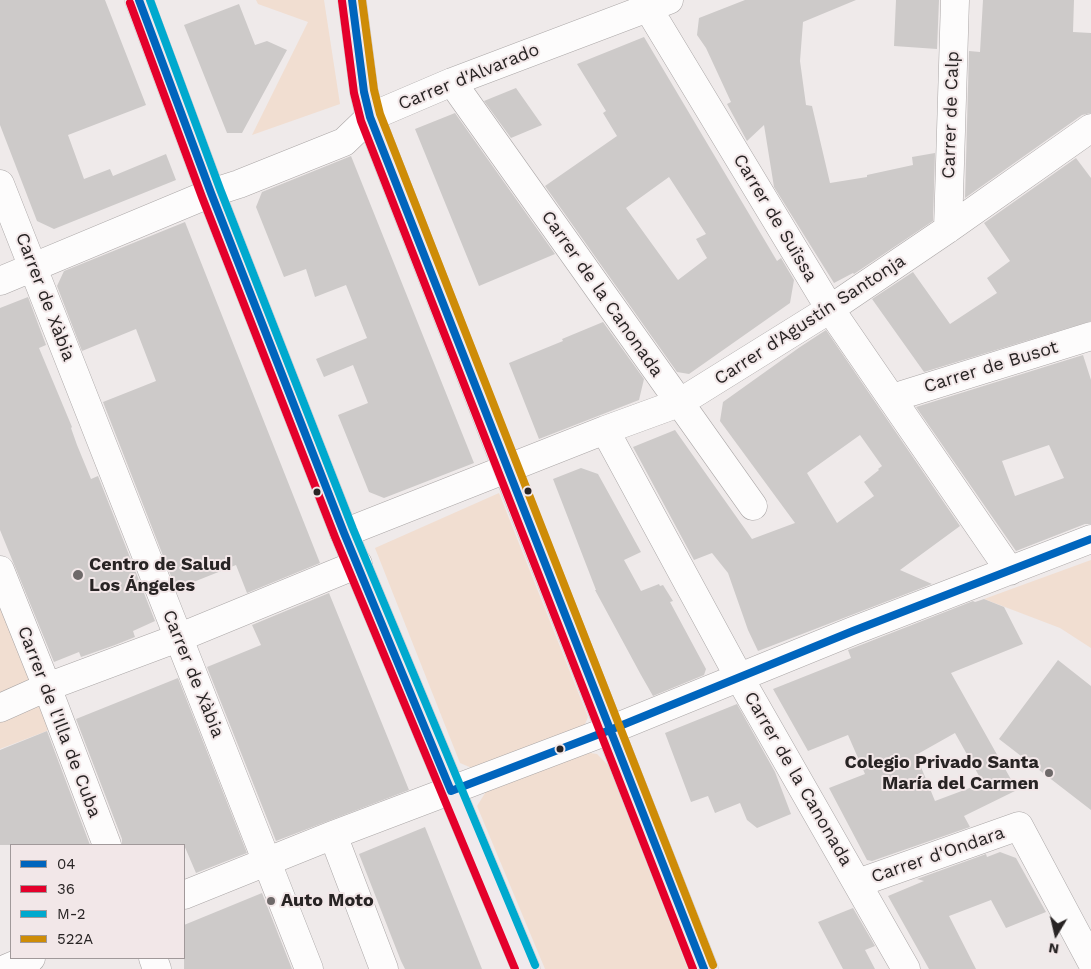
<!DOCTYPE html>
<html>
<head>
<meta charset="utf-8">
<style>
  body { margin:0 }
  #map { position:relative; width:1091px; height:969px; overflow:hidden; background:#efeaea; font-family:"Work Sans",sans-serif }
  canvas { display:block }
  .legend { position:absolute; left:10px; top:844px; width:175px; height:115px; box-sizing:border-box; background:#f2e7e8; border:1px solid #a1999a; margin:0; padding:6px 9px; list-style:none; font-size:15px; color:#282424 }
  .legend li { display:flex; align-items:center; gap:10px; height:25px }
  .legend b { width:25px; border:1px solid #a1999a }
  .north { position:absolute; left:1031px; top:909px; width:50px; height:50px; -webkit-text-stroke:4px #f2e7e8; paint-order:stroke; rotate:189deg; font-size:14px; font-weight:700; line-height:20px; text-align:center; color:#282424 }
  .north::after { content:''; display:block; margin:auto; width:18px; height:22px; background:#282424; clip-path:polygon(50% 0,100% 100%,50% 72%,0 100%) }
</style>
</head>
<body>
<div id="map">
<canvas width="1091" height="969"></canvas>
<ul class="legend">
<li><b style="height:6px;background:#0065bd"></b>04</li>
<li><b style="height:6px;background:#e4002b"></b>36</li>
<li><b style="height:6px;background:#00a9ce"></b>M-2</li>
<li><b style="height:6px;background:#ce8c07"></b>522A</li>
</ul>
<div class="north">N</div>
</div>
<script>
const c = document.querySelector('canvas').getContext('2d');
c.lineJoin = 'round';
function fill(path, color) { c.fillStyle = color; c.fill(path, 'evenodd'); }
const shape = rows => new Path2D(rows.map(r => 'M' + r).join(''));
function strokePath(path, color, width, dash) { c.strokeStyle = color; c.lineWidth = width; c.lineCap = dash ? 'butt' : 'round'; c.setLineDash(dash || []); c.stroke(path); }
function write(font, color, halo, rows, align = 'center') {
  c.font = font + ' "Work Sans",sans-serif'; c.lineWidth = 4; c.setLineDash([]); c.textBaseline = 'middle'; c.strokeStyle = halo; c.fillStyle = color; for (const [text, x, y, turn = 0] of rows) {
    c.save(); c.translate(x, y); c.rotate((+turn || 0) * Math.PI / 180); c.textAlign = isNaN(turn) ? turn : align; if (halo) c.strokeText(text, 0, 0); c.fillText(text, 0, 0); c.restore();
  }
}
const green = shape([
  [256,0,324,0,340,104,252,135,308,22,258,4],
  [499,493,588,717,583,729,481,772,460,763,375,548],
  [1091,560,1091,648,1060,628,984,599],
  [0,580,57,727,0,749],
  [583,752,597,754,608,765,688,969,545,969,477,806,487,790]
]);
const building = shape([
  [0,0,105,0,146,105,68,135,84,179,110,169,113,176,166,154,176,180,54,229,37,221,0,125],
  [745,0,856,0,803,22,800,61,806,105,812,106,830,183,867,177,867,175,913,165,912,157,935,153,933,221,854,274,853,273,834,283,774,187,764,125,747,141,727,104,731,102,706,48,697,35,699,18],
  [896,0,939,0,937,49,894,46],
  [983,0,1074,0,1073,32,1091,33,1091,113,1082,115,965,198,969,51,980,52],
  [239,4,255,45,267,41,287,50,242,133,227,133,184,25],
  [644,37,777,261,781,258,794,280,790,303,689,374,677,372,545,186,617,136,603,113,606,111,577,64],
  [669,177,706,234,696,239,707,258,678,280,626,208],
  [516,88,542,125,511,138,484,101],
  [455,113,555,254,479,286,415,129],
  [351,156,474,463,384,498,369,492,338,415,368,403,353,365,324,377,316,359,367,338,346,285,315,297,306,269,284,277,256,207,262,192],
  [1076,158,1091,178,1091,321,924,372,872,299,913,272,950,324,997,293,987,278,1010,261,984,223],
  [185,222,320,563,247,593,236,565,176,589,103,402,156,381,136,329,82,351,57,286,64,271],
  [28,297,46,345,39,348,72,427,71,428,77,445,91,479,98,476,155,621,133,631,135,637,115,645,81,657,79,652,54,662,0,530,0,308],
  [603,322,644,379,639,400,539,439,509,363,563,341,562,339],
  [826,330,960,526,900,570,932,584,758,651,748,630,728,573,712,553,694,560,633,447,675,430,752,539,795,523,720,421,723,402,800,347],
  [860,435,882,466,878,469,879,470,864,482,874,496,837,523,807,473],
  [1083,355,1091,380,1091,524,1085,524,1016,551,916,407],
  [1049,445,1064,478,1015,496,1002,461],
  [581,468,598,474,641,552,624,560,641,591,659,584,660,586,663,585,673,601,670,602,706,669,704,675,653,696,641,675,595,590,596,590,553,479],
  [329,593,409,790,276,841,207,667,261,645,252,625],
  [984,599,1004,607,1023,644,951,673,1017,790,964,816,970,827,872,861,867,860,829,788,865,774,848,735,808,751,773,689,851,658,848,650,973,601,975,602],
  [955,733,983,783,935,801,916,755],
  [1058,660,1091,686,1091,810,999,739],
  [178,678,247,853,196,873,184,845,122,845,122,839,76,719],
  [737,704,775,772,791,814,757,828,747,820,740,803,715,813,708,796,691,802,665,733],
  [47,731,90,845,0,845,0,750],
  [425,827,468,934,482,969,405,969,401,961,359,854],
  [1000,852,1016,858,1046,912,1006,928,991,900,949,916,976,969,929,969,888,896,924,881,917,879,986,854,987,857],
  [262,893,292,969,184,969,184,925],
  [853,908,875,946,865,950,875,969,843,969,818,922]
]);
const minor = shape([
  [648,8,830,309,1010,571],
  [452,82,753,506],
  [0,184,309,969],
  [948,229,955,0],
  [0,281,211,193,239,184,344,142,370,117,452,82,669,0],
  [892,398,1091,336],
  [605,430,739,677,906,969],
  [344,533,605,430,679,403,830,309,948,229,1091,128],
  [0,570,47,687,107,845],
  [0,708,47,687,178,638,358,564],
  [333,835,384,969],
  [858,883,1019,826,1091,961],
  [184,895,333,835,610,730,853,631,1091,539],
  [153,958,157,969],
  [5,969,31,958]
]);
const major = shape([
  [139,0,211,193,344,533,526,969],
  [352,0,364,92,370,117,507,469,704,969]
]);
const bus1 = shape([
  [139,0,211,193,344,533,451,791,610,730,853,631,1091,539],
  [352,0,364,92,370,117,704,969]
]);
const bus2 = shape([
  [342,1,354,93,361,121,693,969],
  [130,3,202,197,335,537,515,969]
]);
const bus3 = shape([
  [150,0,220,189,353,529,535,965]
]);
const bus4 = shape([
  [362,0,374,90,380,114,713,965]
]);
const markers = [
  [528,491,4.5,"#282424"],
  [317,492,4.5,"#282424"],
  [78,575,6,"#6e6969"],
  [560,749,4.5,"#282424"],
  [1049,773,5,"#6e6969"],
  [271,901,5,"#6e6969"]
];
const streetNames = [
  ["Carrer d'Alvarado",469,77,-22],
  ["Carrer de Calp",951,115,-88],
  ["Carrer de Suïssa",775,218,59],
  ["Carrer de la Canonada",602,294,55],
  ["Carrer de Xàbia",45,297,69],
  ["Carrer d'Agustín Santonja",810,320,-33],
  ["Carrer de Busot",991,367,-17],
  ["Carrer de Xàbia",193,674,68],
  ["Carrer de l'Illa de Cuba",59,722,69],
  ["Carrer de la Canonada",798,779,60],
  ["Carrer d'Ondara",938,855,-19]
];
const poiNames = [
  ["Centro de Salud",89,565],
  ["Los Ángeles",89,586],
  ["Colegio Privado Santa",1039,763,"right"],
  ["María del Carmen",1039,784,"right"],
  ["Auto Moto",281,901]
];
fill(green, '#f1ded1');
fill(building, '#cdcac9');
strokePath(minor, '#aaa6a6', 29);
strokePath(major, '#cac8c8', 29);
strokePath(minor, '#fdfcfc', 28);
strokePath(major, '#f0eaed', 28);
strokePath(bus1, '#0065bd', 8);
strokePath(bus2, '#e4002b', 8);
strokePath(bus3, '#00a9ce', 8);
strokePath(bus4, '#ce8c07', 8);
for (const [x, y, r, color] of markers) { const dot = new Path2D(); dot.arc(x, y, r, 0, 2 * Math.PI); c.fillStyle = color; c.fill(dot); strokePath(dot, '#f2e7e8', 2); }
write('18px', '#282424', '#f2e7e8', streetNames);
write('bold 18px', '#282424', '#f2e7e8', poiNames, 'left');
</script>
</body>
</html>
